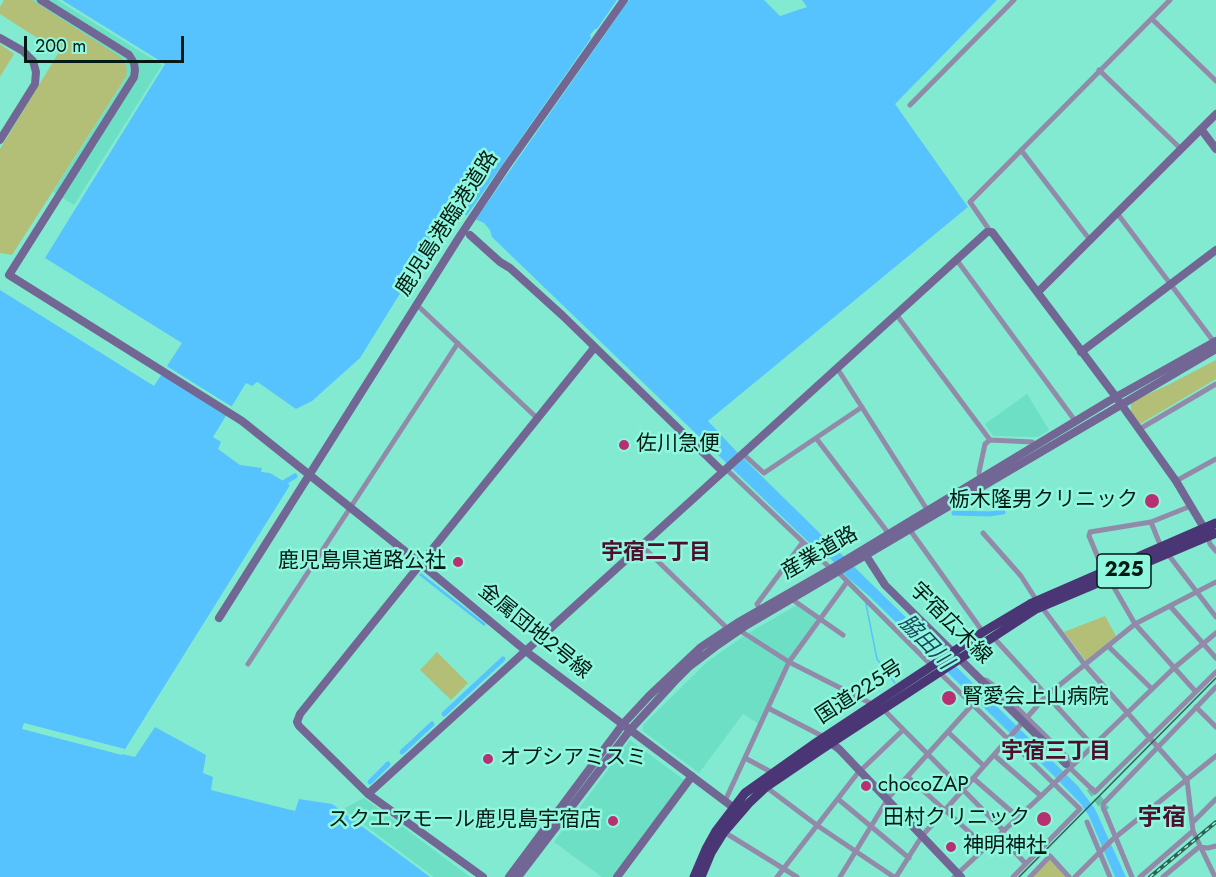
<!DOCTYPE html>
<html>
<head>
<meta charset="utf-8">
<style>
  body { margin:0 }
  #map { position:relative; width:1216px; height:877px; overflow:hidden; background:#82ead0; font-family:Jost,sans-serif }
  canvas { display:block }
  .scale { position:absolute; left:24px; top:36px; width:160px; height:27px; box-sizing:border-box; border:3px solid #031914; border-top:0; padding-left:8px; font-size:18px; line-height:21px; white-space:nowrap; color:#031914; -webkit-text-stroke:4px #8ff7dd; paint-order:stroke }
</style>
</head>
<body>
<div id="map">
<canvas width="1216" height="877"></canvas>
<div class="scale">200 m</div>
</div>
<script>
const c = document.querySelector('canvas').getContext('2d');
c.lineJoin = 'round';
function fill(path, color) { c.fillStyle = color; c.fill(path, 'evenodd'); }
const shape = rows => new Path2D(rows.map(r => 'M' + r).join(''));
function strokePath(path, color, width, dash) { c.strokeStyle = color; c.lineWidth = width; c.lineCap = dash ? 'butt' : 'round'; c.setLineDash(dash || []); c.stroke(path); }
function write(font, color, halo, rows, align = 'center') {
  c.font = font + ' Jost,"Noto Sans JP",sans-serif'; c.lineWidth = 5; c.setLineDash([]); c.textBaseline = 'middle'; c.strokeStyle = halo; c.fillStyle = color; for (const [text, x, y, turn = 0] of rows) {
    c.save(); c.translate(x, y); c.rotate((+turn || 0) * Math.PI / 180); c.textAlign = isNaN(turn) ? turn : align; if (halo) c.strokeText(text, 0, 0); c.fillText(text, 0, 0); c.restore();
  }
}
const built = shape([
  [32,0,57,0,162,65,74,205,53,192,126,78],
  [1027,394,1049,430,1038,437,993,436,985,424],
  [797,605,817,620,789,660,747,634],
  [744,636,787,662,759,724,743,714,699,773,643,731,643,725,707,662],
  [630,740,684,780,613,877,602,877,554,842],
  [364,798,470,877,434,877,343,809]
]);
const green = shape([
  [4,0,32,0,122,58,127,68,126,77,12,255,0,253,0,149,59,52,0,14,0,7],
  [0,44,14,54,0,77],
  [1216,360,1216,379,1140,424,1131,413,1131,402,1170,384],
  [1105,616,1116,636,1086,661,1064,632],
  [437,652,468,683,451,700,420,670],
  [1049,860,1051,860,1066,877,1032,877]
]);
const water = shape([
  [62,0,764,0,780,16,807,7,802,0,997,0,895,104,968,207,708,421,737,452,1078,786,1095,809,1126,877,1115,877,1089,816,1081,804,1052,774,869,596,848,578,830,558,826,559,492,237,490,230,484,223,466,215,455,215,445,221,360,358,312,401,296,409,259,383,257,382,252,386,246,383,213,437,221,442,218,449,240,465,262,468,261,472,270,473,290,485,122,754,135,757,155,727,206,755,203,773,213,777,211,790,295,811,299,799,332,804,430,877,0,877,0,290,154,386,182,343,45,258,165,64],
  [421,573,486,624,484,626,419,575]
]);
const pier = shape([
  [617,0,629,0,474,222,465,218,591,38,590,35,595,29,597,29],
  [165,365,234,408,229,416,160,372],
  [24,723,125,749,122,755,22,729]
]);
const stream = shape([
  [866,604,877,659,895,683]
]);
const canal = shape([
  [285,482,295,476],
  [954,513,989,514,1003,512],
  [444,714,503,659],
  [402,752,432,724],
  [370,782,388,764]
]);
const secondaryTunnel = shape([
  [1090,788,1106,810]
]);
const street = shape([
  [1152,19,1216,81],
  [1099,70,1181,149],
  [910,105,1014,0],
  [1021,150,1090,240],
  [1117,213,1214,342],
  [990,231,970,202,1170,0],
  [956,259,1076,422],
  [417,305,537,418],
  [896,314,990,440],
  [837,368,928,511],
  [1138,430,1216,384],
  [816,438,889,534],
  [742,453,764,473,862,407],
  [725,468,803,542,757,604,760,609],
  [980,480,979,472,985,444,990,440,1032,442,1036,445],
  [1176,481,1216,459],
  [1151,522,1161,547],
  [910,530,983,632],
  [983,533,1021,576,1037,601],
  [1207,535,1210,544,1216,551],
  [803,542,831,569],
  [641,545,728,629],
  [1167,553,1216,617],
  [1104,572,1089,536,1090,532,1151,522,1191,506],
  [839,573,932,666],
  [1108,577,1135,624,1196,692],
  [793,600,843,635],
  [1041,606,1085,665,1187,780,1193,831,1215,877],
  [1170,606,1216,658],
  [739,630,789,662,874,705],
  [993,637,1093,746],
  [1108,646,1152,689],
  [248,664,458,343],
  [939,672,1080,809,1013,877],
  [982,680,986,680,996,687,1074,764],
  [1196,707,1216,727],
  [768,708,824,737],
  [884,710,1004,831],
  [948,732,984,766],
  [994,755,1041,796],
  [745,758,773,773],
  [1070,768,1095,792,1216,672],
  [908,777,986,847],
  [973,778,1019,818],
  [766,787,818,826,894,877],
  [838,799,909,858],
  [725,801,789,662,847,582],
  [1087,822,1110,877],
  [1193,822,1216,799],
  [724,832,797,877],
  [999,835,1026,864],
  [1199,847,1208,848,1216,846],
  [777,877,857,774,903,730],
  [840,877,889,797,972,705],
  [896,877,922,836,1046,696,1135,624,1216,582],
  [954,877,1041,796,1174,668,1216,633],
  [1030,877,1050,856,1069,877],
  [1075,877,1112,840,1216,756],
  [1132,877,1103,807,1104,803,1216,687],
  [1140,877,1193,831],
  [1163,877,1199,847]
]);
const secondary = shape([
  [41,0,129,55,134,63,135,70,134,77,9,275,242,421,421,564,532,656,738,811],
  [0,38,23,51,33,61,36,72,35,84,0,140],
  [1201,129,1216,149],
  [470,235,500,262,510,268,563,316,722,471],
  [1038,292,1216,114],
  [1081,352,1216,250],
  [865,554,885,585,1066,764],
  [219,618,460,236,506,167,624,0],
  [827,740,839,749,961,877],
  [368,794,987,232,992,232,1116,397,1176,481,1204,528],
  [483,877,368,794,299,726,297,722,300,714,594,348],
  [509,877,623,724,649,696,701,647,737,623,831,569,1109,401,1216,341],
  [518,877,630,730,674,682,690,666,715,647,747,625,1216,349],
  [617,877,692,776]
]);
const highway = shape([
  [694,877,706,849,716,831,745,793,817,742,983,632,1030,604,1216,523],
  [701,877,711,853,724,832,749,803,766,787,822,749,1036,609,1216,533]
]);
const tram = shape([
  [1019,877,1216,678]
]);
const rail = shape([
  [1150,877,1216,822]
]);
const markers = [
  [624,445,6,"#b73071"],
  [1152,501,8,"#b73071"],
  [458,562,6,"#b73071"],
  [949,698,8,"#b73071"],
  [488,759,6,"#b73071"],
  [866,786,6,"#b73071"],
  [1044,819,8,"#b73071"],
  [613,821,6,"#b73071"],
  [951,847,6,"#b73071"]
];
const shields = [
  [1124,571,54]
];
const shieldNames = [
  ["225",1124,571]
];
const streetNames = [
  ["鹿児島港臨港道路",448,224,-57],
  ["産業道路",820,554,-30],
  ["宇宿広木線",950,624,45],
  ["金属団地2号線",534,632,39],
  ["国道225号",860,693,-33]
];
const poiNames = [
  ["佐川急便",636,445],
  ["栃木隆男クリニック",1138,501,"right"],
  ["鹿児島県道路公社",446,562,"right"],
  ["腎愛会上山病院",962,698],
  ["オプシアミスミ",500,759],
  ["chocoZAP",878,786],
  ["田村クリニック",1030,819,"right"],
  ["スクエアモール鹿児島宇宿店",601,821,"right"],
  ["神明神社",963,847]
];
const neighbourhoodNames = [
  ["宇宿二丁目",656,554],
  ["宇宿三丁目",1056,753]
];
const waterNames = [
  ["脇田川",925,643,46]
];
const quarterNames = [
  ["宇宿",1162,819]
];
fill(built, '#6cdfc4');
fill(green, '#b3be77');
fill(water, '#56c3fe');
fill(pier, '#82ead0');
strokePath(stream, '#56c3fe', 1.5);
strokePath(canal, '#56c3fe', 5);
strokePath(secondaryTunnel, '#69c0aa', 8, [8, 4]);
strokePath(street, '#918aa9', 5);
strokePath(secondary, '#726694', 8);
strokePath(highway, '#4a3675', 9);
strokePath(tram, '#2f6154', 1.5);
strokePath(rail, '#2f6154', 4);
strokePath(rail, '#8ff7dd', 1.5, [4.5]);
for (const [x, y, r, color] of markers) { const dot = new Path2D(); dot.arc(x, y, r, 0, 2 * Math.PI); c.fillStyle = color; c.fill(dot); strokePath(dot, '#8ff7dd', 2); }
for (const [x, y, w] of shields) { const box = new Path2D(); box.roundRect(x - w / 2, y - 17, w, 34, 4.5); c.fillStyle = '#8ff7dd'; c.fill(box); strokePath(box, '#031914', 1.5); }
write('bold 20px', '#031914', null, shieldNames);
write('21px', '#031914', '#8ff7dd', streetNames);
write('21px', '#031914', '#8ff7dd', poiNames, 'left');
write('bold 22px', '#4f0e2e', '#8ff7dd', neighbourhoodNames);
write('italic 22px', '#1a475f', '#8ff7dd', waterNames);
write('bold 24px', '#4f0e2e', '#8ff7dd', quarterNames);
</script>
</body>
</html>
